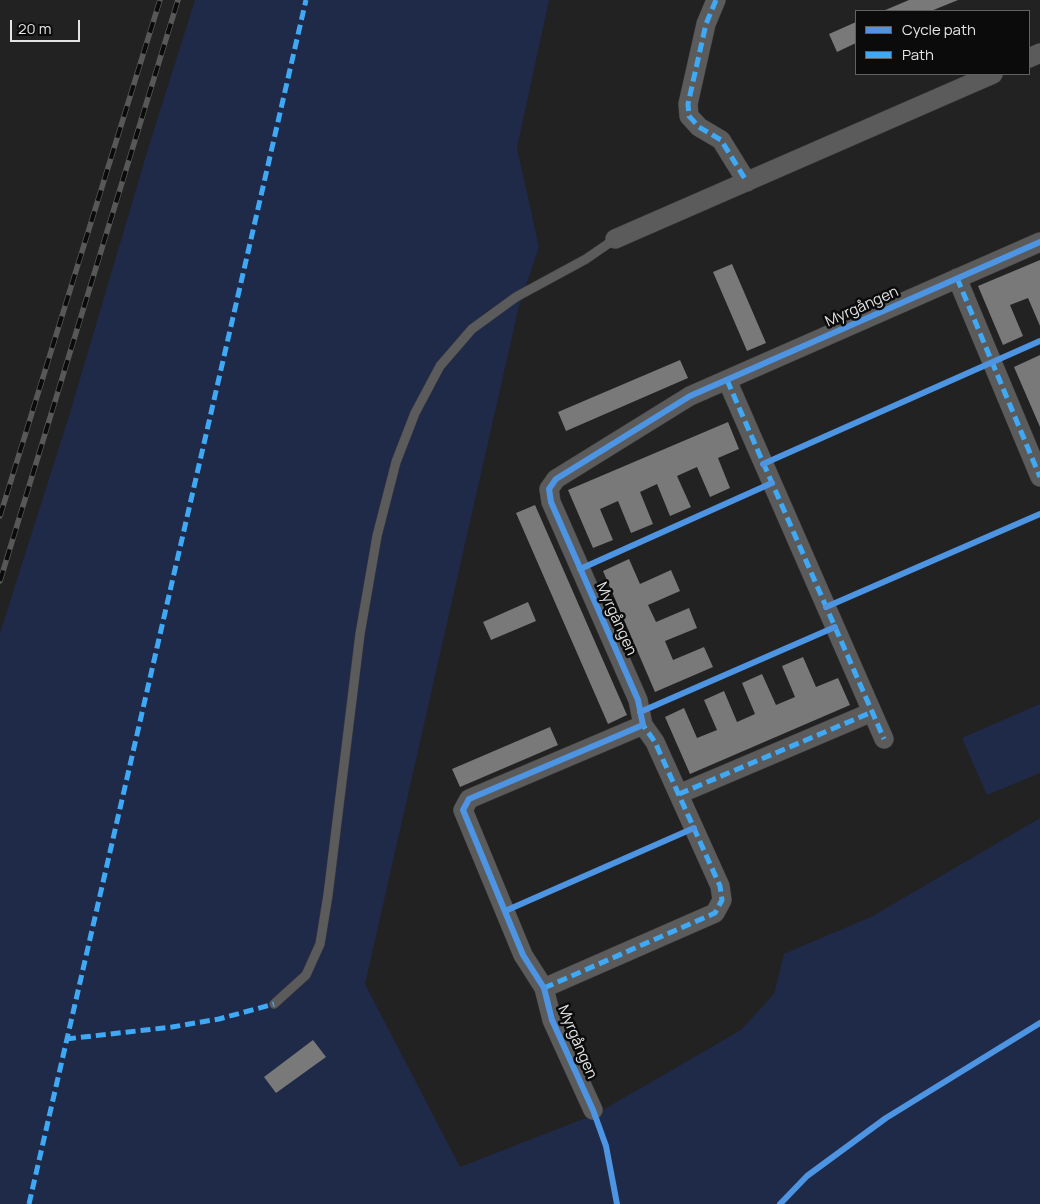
<!DOCTYPE html>
<html>
<head>
<meta charset="utf-8">
<style>
  body { margin:0 }
  #map { position:relative; width:1040px; height:1204px; overflow:hidden; background:#222223; font-family:Manrope,sans-serif }
  canvas { display:block }
  .legend { position:absolute; left:855px; top:10px; width:175px; height:65px; box-sizing:border-box; background:#0b0b0c; border:1px solid #616263; margin:0; padding:6px 9px; list-style:none; font-size:15px; color:#e3e4e5 }
  .legend li { display:flex; align-items:center; gap:10px; height:25px }
  .legend b { width:25px; border:1px solid #616263 }
  .scale { position:absolute; left:10px; top:20px; width:70px; height:22px; box-sizing:border-box; border:2px solid #e3e4e5; border-top:0; padding-left:6px; font-size:15px; line-height:18px; white-space:nowrap; color:#e3e4e5; -webkit-text-stroke:4px #0b0b0c; paint-order:stroke }
</style>
</head>
<body>
<div id="map">
<canvas width="1040" height="1204"></canvas>
<ul class="legend">
<li><b style="height:6px;background:#4d94e3"></b>Cycle path</li>
<li><b style="height:6px;background:#3fa9f5"></b>Path</li>
</ul>
<div class="scale">20 m</div>
</div>
<script>
const c = document.querySelector('canvas').getContext('2d');
c.lineJoin = 'round';
function fill(path, color) { c.fillStyle = color; c.fill(path, 'evenodd'); }
const shape = rows => new Path2D(rows.map(r => 'M' + r).join(''));
function strokePath(path, color, width, dash) { c.strokeStyle = color; c.lineWidth = width; c.lineCap = dash ? 'butt' : 'round'; c.setLineDash(dash || []); c.stroke(path); }
function write(font, color, halo, rows, align = 'center') {
  c.font = font + ' Manrope,sans-serif'; c.lineWidth = 5; c.setLineDash([]); c.textBaseline = 'middle'; c.strokeStyle = halo; c.fillStyle = color; for (const [text, x, y, turn = 0] of rows) {
    c.save(); c.translate(x, y); c.rotate((+turn || 0) * Math.PI / 180); c.textAlign = isNaN(turn) ? turn : align; if (halo) c.strokeText(text, 0, 0); c.fillText(text, 0, 0); c.restore();
  }
}
const green = shape([
  [195,0,549,0,517,148,539,247,519,306,365,984,460,1167,596,1114,741,1030,774,994,784,954,873,916,1040,818,1040,1204,0,1204,0,633,69,416,148,149],
  [1040,704,1040,773,987,795,962,738]
]);
const building = shape([
  [909,0,958,0,931,11,883,11],
  [856,22,856,43,837,52,829,34],
  [1040,260,1040,326,1028,298,1010,305,1023,336,1003,345,978,286],
  [732,264,766,343,747,351,713,272],
  [1040,355,1040,427,1014,367],
  [680,360,688,378,566,431,558,412],
  [728,422,739,449,718,458,730,488,710,497,697,467,677,476,691,507,670,516,657,484,640,492,653,524,631,533,618,501,600,509,613,540,593,548,568,490],
  [535,505,627,715,608,724,516,513],
  [629,559,640,584,671,570,680,591,648,605,656,622,689,608,697,628,665,641,673,660,704,647,713,667,655,692,603,571],
  [528,602,536,621,491,640,483,622],
  [803,657,816,687,838,678,850,705,690,774,665,717,684,708,697,738,717,730,704,700,724,691,737,722,755,714,742,683,762,674,776,705,795,697,782,666],
  [550,727,558,745,460,787,452,769],
  [313,1040,326,1057,276,1093,264,1077]
]);
const service = shape([
  [274,1004,306,975,320,944,328,895,360,634,377,536,396,462,415,413,440,366,472,329,516,297,586,259,615,239]
]);
const minor = shape([
  [716,0,706,24,688,104,689,116,699,127,721,140,747,182],
  [1029,58,1040,53],
  [615,239,993,74],
  [957,278,1040,477],
  [727,380,884,739],
  [679,794,872,712],
  [544,988,715,913,722,900,720,886,655,742,643,725],
  [593,1110,552,1020,544,988,523,955,463,810,469,799,643,725,638,700,551,502,549,489,556,479,690,396,1040,242]
]);
const rail = shape([
  [0,516,160,0],
  [0,581,178,0]
]);
const quiet = shape([
  [716,0,706,24,688,104,689,116,699,127,721,140,747,182],
  [957,278,1040,477],
  [727,380,884,739],
  [679,794,872,712],
  [544,988,715,913,722,900,720,886,655,742,643,725],
  [66,1039,172,1027,219,1019,274,1004],
  [29,1204,306,0]
]);
const cycleway = shape([
  [763,464,1040,341],
  [580,569,772,483],
  [826,607,1040,514],
  [640,712,835,627],
  [505,911,694,828],
  [617,1204,606,1146,593,1110,552,1020,544,988,523,955,463,810,469,799,643,725,638,700,551,502,549,489,556,479,690,396,1040,242],
  [780,1204,807,1176,886,1118,1040,1023]
]);
const streetNames = [
  ["Myrgången",862,307,-24],
  ["Myrgången",616,619,66],
  ["Myrgången",577,1042,67]
];
fill(green, '#1f2a49');
fill(building, '#79797a');
strokePath(service, '#3e3e3f', 10);
strokePath(minor, '#3e3e3f', 20);
strokePath(service, '#5b5b5c', 9);
strokePath(minor, '#5b5b5c', 19);
strokePath(rail, '#585859', 5.5);
strokePath(rail, '#0b0b0c', 4, [11]);
strokePath(quiet, '#3fa9f5', 5, [10, 5]);
strokePath(cycleway, '#4d94e3', 6);
write('15px', '#e3e4e5', '#0b0b0c', streetNames);
</script>
</body>
</html>
